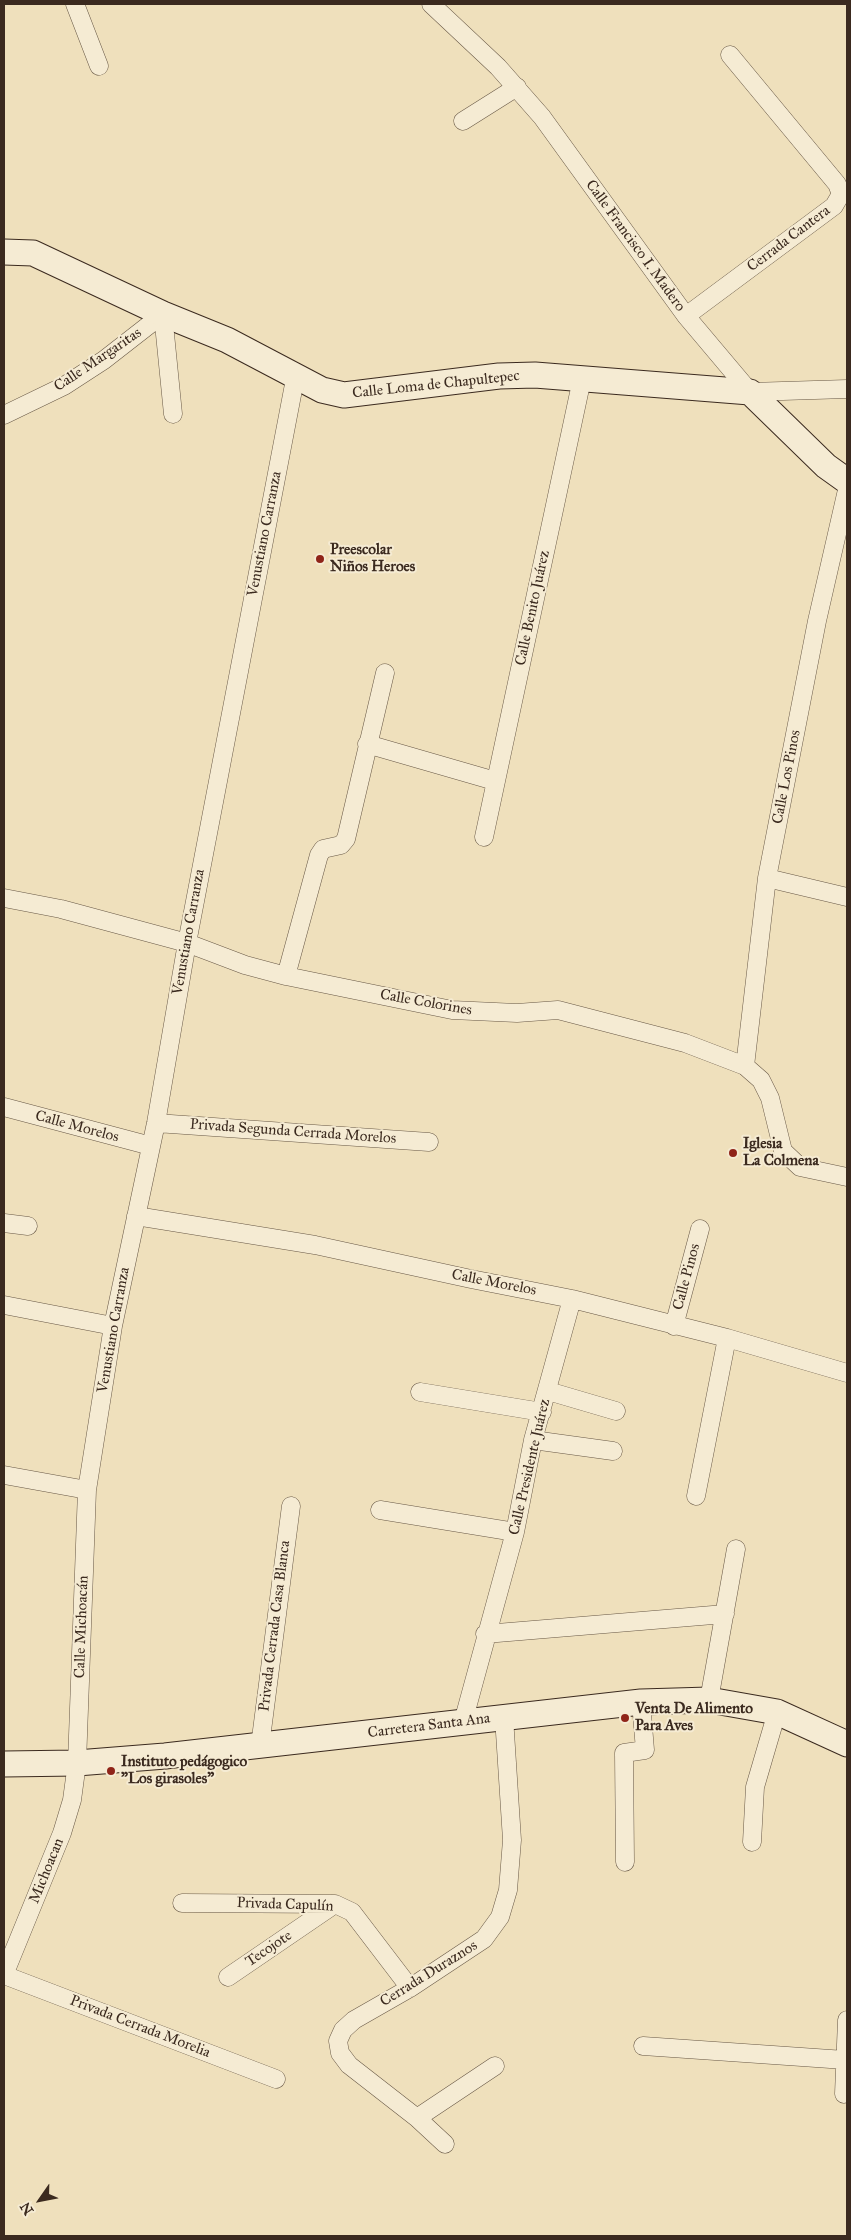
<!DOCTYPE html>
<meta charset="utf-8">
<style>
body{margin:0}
#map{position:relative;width:851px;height:2240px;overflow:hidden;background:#efe0bc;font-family:"IM FELL Great Primer",serif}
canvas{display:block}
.frame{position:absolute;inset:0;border:5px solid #3b2a1f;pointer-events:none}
.north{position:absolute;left:15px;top:2175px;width:50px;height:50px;-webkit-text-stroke:4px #f5ebd3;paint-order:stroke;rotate:237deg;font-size:14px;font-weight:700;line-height:20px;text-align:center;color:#3b2a1f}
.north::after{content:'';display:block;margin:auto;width:18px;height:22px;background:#3b2a1f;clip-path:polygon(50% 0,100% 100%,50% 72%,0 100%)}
</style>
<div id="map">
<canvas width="851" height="2240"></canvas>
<div class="frame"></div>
<div class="north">N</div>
</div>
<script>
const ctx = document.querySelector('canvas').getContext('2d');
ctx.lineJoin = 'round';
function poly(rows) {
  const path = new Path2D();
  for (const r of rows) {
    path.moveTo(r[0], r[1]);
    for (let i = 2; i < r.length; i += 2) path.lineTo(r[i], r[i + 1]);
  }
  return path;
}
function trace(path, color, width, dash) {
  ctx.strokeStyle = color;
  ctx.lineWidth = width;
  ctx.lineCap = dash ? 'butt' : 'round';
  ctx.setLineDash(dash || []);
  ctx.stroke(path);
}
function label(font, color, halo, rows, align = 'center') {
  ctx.font = font + ' "IM FELL Great Primer",serif';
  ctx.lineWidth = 4;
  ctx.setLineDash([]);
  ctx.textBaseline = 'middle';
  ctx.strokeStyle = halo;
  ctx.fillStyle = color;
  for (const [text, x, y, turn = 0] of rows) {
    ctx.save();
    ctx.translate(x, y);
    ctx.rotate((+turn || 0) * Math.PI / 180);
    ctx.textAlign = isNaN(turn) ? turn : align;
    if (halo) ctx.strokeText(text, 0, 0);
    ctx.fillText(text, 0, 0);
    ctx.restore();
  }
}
const street = poly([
 [75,4,99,66],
 [431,4,498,67,542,117,686,316,750,392,847,389],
 [463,121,517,87],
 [163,314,173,414],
 [686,316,834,206,841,194,837,184,730,55],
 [4,415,64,386,104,360,163,314],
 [367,744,495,781],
 [484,837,582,379],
 [767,878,847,897],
 [4,898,61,909,187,943,245,965,286,976,452,1010,517,1013,558,1010,685,1043,745,1066,761,1080,770,1098,783,1151,800,1167,847,1177],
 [286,976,319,855,323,849,341,845,346,839,385,673],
 [745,1066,767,878,817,621,847,490],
 [4,1107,151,1146],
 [156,1123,429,1142],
 [136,1216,315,1245,471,1279,572,1299,727,1338,847,1373],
 [4,1223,28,1226],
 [4,1305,113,1326],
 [674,1326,700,1229],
 [548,1391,616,1411],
 [420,1392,542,1412],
 [533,1440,613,1451],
 [4,1475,87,1490],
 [696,1496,727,1338],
 [380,1510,515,1532],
 [485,1634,725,1614],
 [709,1700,736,1549],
 [463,1722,515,1532,533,1440,572,1299],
 [260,1746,291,1506],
 [752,1842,755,1787,777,1712],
 [625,1862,624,1753,645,1750,641,1702],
 [182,1903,335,1904,352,1912,410,1988],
 [4,1975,62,1833,72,1800,77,1763,87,1490,113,1326,156,1123,187,943,296,374],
 [4,1975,276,2079],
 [228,1977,335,1904],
 [643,2046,845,2060],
 [844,2094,847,2020],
 [417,2118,495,2066],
 [445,2144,417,2118,349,2065,340,2053,338,2041,343,2030,354,2020,410,1988,484,1939,500,1917,508,1890,512,1840,504,1717]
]);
const secondary = poly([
 [4,252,33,253,163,314,227,340,322,390,344,395,499,376,535,375,750,392,826,466,847,481],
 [4,1764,77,1763,165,1756,641,1702,709,1700,777,1712,847,1744]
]);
const markers = [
 [320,559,5,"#8f2418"],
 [733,1153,5,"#8f2418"],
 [625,1718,5,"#8f2418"],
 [111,1771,5,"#8f2418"]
];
const streetNames = [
 ["Cerrada Cantera",789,239,-37],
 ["Calle Francisco I. Madero",635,246,54],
 ["Calle Margaritas",98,360,-34],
 ["Calle Loma de Chapultepec",436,385,-6],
 ["Venustiano Carranza",265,534,-79],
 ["Calle Benito Juárez",533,608,-78],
 ["Calle Los Pinos",787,777,-79],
 ["Venustiano Carranza",189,932,-80],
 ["Calle Colorines",426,1003,10],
 ["Calle Morelos",77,1127,15],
 ["Privada Segunda Cerrada Morelos",293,1132,4],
 ["Calle Pinos",687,1277,-75],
 ["Calle Morelos",494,1283,11],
 ["Venustiano Carranza",114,1330,-80],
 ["Calle Presidente Juárez",530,1467,-77],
 ["Privada Cerrada Casa Blanca",275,1626,-83],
 ["Calle Michoacán",82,1627,-88],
 ["Carretera Santa Ana",429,1726,-7],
 ["Michoacan",47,1871,-68],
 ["Privada Capulín",285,1905,2],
 ["Tecojote",269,1949,-34],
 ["Cerrada Duraznos",429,1974,-32],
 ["Privada Cerrada Morelia",140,2027,21]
];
const poiNames = [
 ["Preescolar",330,550],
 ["Niños Heroes",330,567],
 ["Iglesia",743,1144],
 ["La Colmena",743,1161],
 ["Venta De Alimento",635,1709],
 ["Para Aves",635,1726],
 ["Instituto pedágogico",121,1762],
 ["\"Los girasoles\"",121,1779]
];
trace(street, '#685846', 19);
trace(secondary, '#3b2a1f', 27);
trace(street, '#f5ebd3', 18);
trace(secondary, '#f5ebd3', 25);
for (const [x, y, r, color] of markers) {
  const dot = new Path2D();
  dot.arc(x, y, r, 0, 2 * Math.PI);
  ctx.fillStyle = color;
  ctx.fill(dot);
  trace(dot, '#f5ebd3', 2);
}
label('15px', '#3b2a1f', '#f5ebd3', streetNames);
label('bold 15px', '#3b2a1f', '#f5ebd3', poiNames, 'left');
</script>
